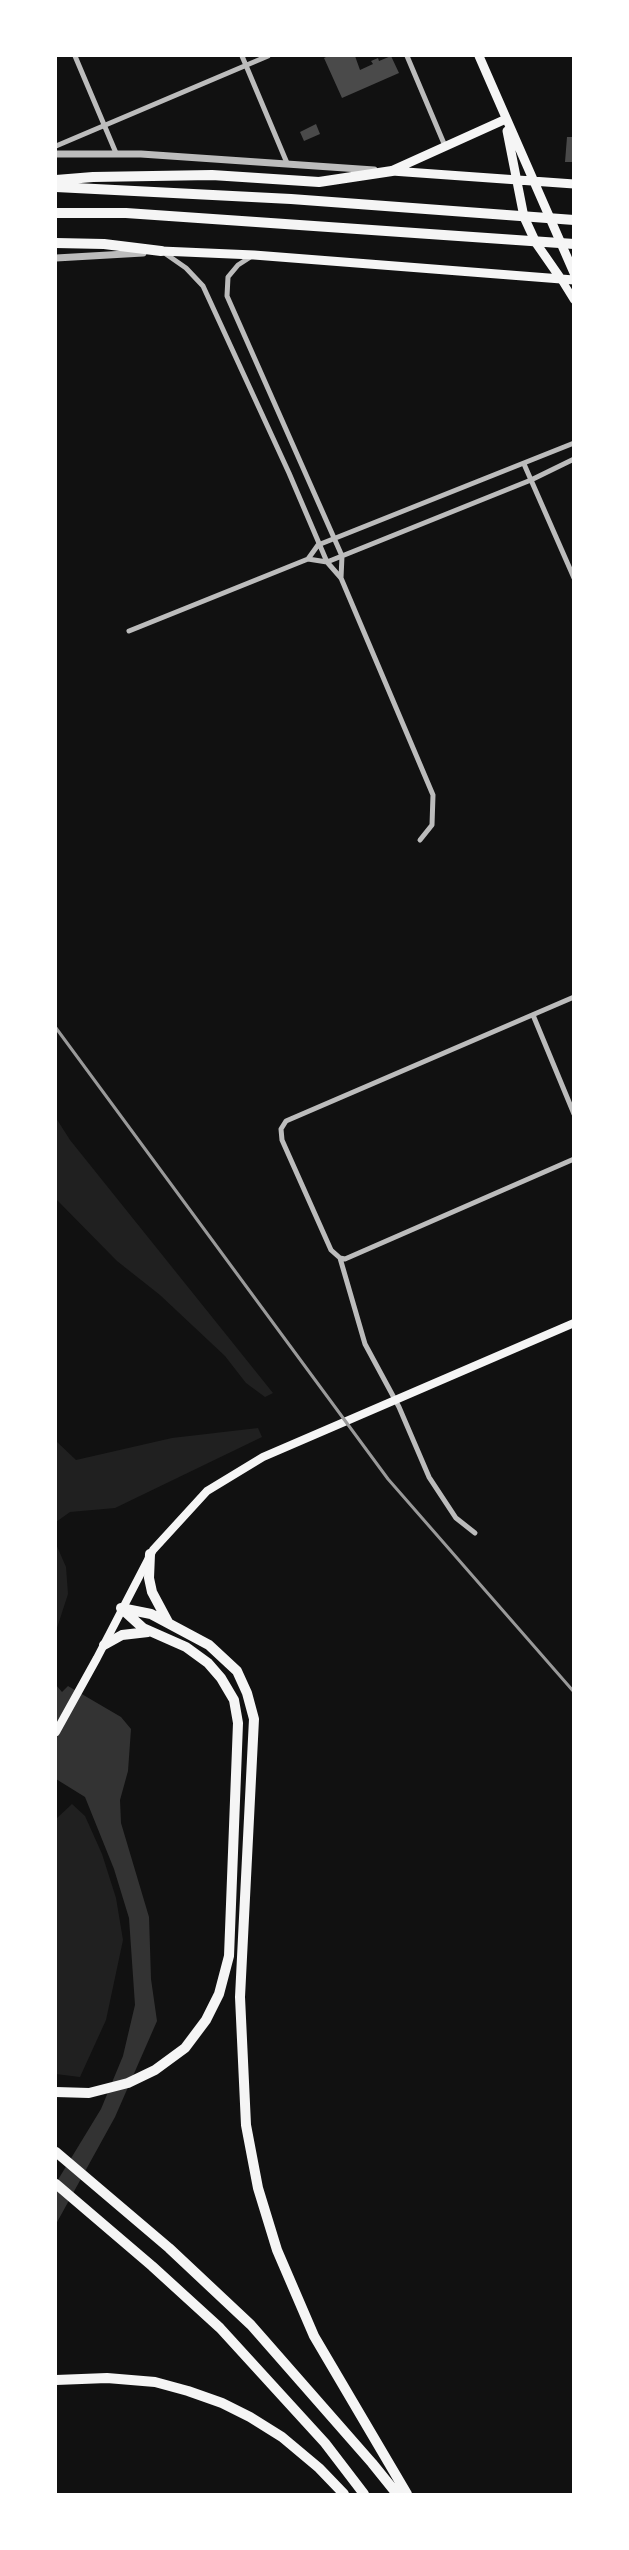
<!DOCTYPE html>
<style>
body{margin:0}
#map{position:relative;width:629px;height:2550px;overflow:hidden;background:#111;font-family:"Open Sans",sans-serif}
canvas{display:block}
.frame{position:absolute;inset:0;border:57px solid #fff;pointer-events:none}
</style>
<div id="map">
<canvas width="629" height="2550"></canvas>
<div class="frame"></div>
</div>
<script>
const ctx = document.querySelector('canvas').getContext('2d');
ctx.lineJoin = 'round';
function fillPath(path, color) {
  ctx.fillStyle = color;
  ctx.fill(path, 'evenodd');
}
function poly(rows) {
  const path = new Path2D();
  for (const r of rows) {
    path.moveTo(r[0], r[1]);
    for (let i = 2; i < r.length; i += 2) path.lineTo(r[i], r[i + 1]);
  }
  return path;
}
function trace(path, color, width, dash) {
  ctx.strokeStyle = color;
  ctx.lineWidth = width;
  ctx.lineCap = dash ? 'butt' : 'round';
  ctx.setLineDash(dash || []);
  ctx.stroke(path);
}
const green = poly([
 [56,1118,70,1140,273,1393,265,1397,246,1383,225,1356,160,1295,117,1261,56,1199],
 [258,1428,262,1437,115,1508,70,1512,56,1522,56,1441,76,1460,172,1438],
 [56,1544,66,1567,68,1594,56,1631],
 [72,1804,85,1816,102,1854,116,1898,123,1940,106,2020,80,2077,56,2074,56,1819]
]);
const water = poly([
 [56,1685,62,1692,68,1686,121,1717,131,1729,128,1771,120,1800,121,1823,149,1917,151,1979,157,2021,115,2117,56,2224,56,2183,101,2109,123,2056,135,2005,129,1918,114,1869,85,1797,56,1779]
]);
const building = poly([
 [328,56,355,56,360,70,373,64,371,61,378,58,379,61,391,56,399,73,342,98,324,58],
 [316,124,320,134,304,141,300,132],
 [567,137,574,137,574,162,565,162]
]);
const minor = poly([
 [75,56,116,153],
 [242,56,287,163],
 [407,56,445,146],
 [56,146,268,56],
 [163,252,186,268,203,286,289,473,327,562,341,578,433,795,432,825,420,840],
 [252,256,238,265,228,277,227,296,342,556,341,578],
 [524,464,574,578],
 [308,559,327,562,531,480,574,459],
 [129,631,308,559,318,545,574,443],
 [533,1015,574,1114],
 [340,1258,345,1259,574,1159],
 [475,1533,456,1518,429,1477,399,1407,365,1344,340,1258,331,1250,282,1140,281,1129,286,1121,574,997]
]);
const tertiary = poly([
 [56,154,141,154,374,170],
 [56,258,143,253]
]);
const secondary = poly([
 [561,279,574,300],
 [56,1732,97,1658,153,1550,207,1491,263,1457,574,1323]
]);
const primary = poly([
 [479,56,574,273],
 [507,131,524,217,536,243,561,279],
 [393,170,506,119],
 [392,171,574,184],
 [161,251,254,255,574,280]
]);
const motorway = poly([
 [56,180,93,177,212,175,319,182,392,171],
 [56,187,291,199,574,220],
 [56,213,126,213,574,244],
 [56,243,104,244,161,251],
 [150,1554,149,1578,152,1592,168,1622],
 [121,1608,151,1614,209,1645,237,1671,247,1693,254,1719,240,1997,246,2125,258,2188,277,2250,314,2336,407,2494],
 [104,1645,122,1635,148,1632],
 [56,2092,89,2093,128,2083,155,2070,185,2048,206,2020,219,1994,229,1956,238,1723,234,1700,221,1678,208,1663,186,1647,143,1628,121,1608],
 [56,2152,169,2248,251,2325,372,2463,397,2494],
 [56,2184,152,2266,220,2328,325,2443,364,2494],
 [56,2380,107,2378,155,2382,188,2391,222,2403,250,2417,282,2437,319,2468,344,2494]
]);
const rail = poly([
 [56,1028,388,1479,574,1692]
]);
fillPath(green, '#202020');
fillPath(water, '#333');
fillPath(building, '#4a4a4a');
trace(minor, '#bcbcbc', 5);
trace(tertiary, '#bcbcbc', 7);
trace(secondary, '#f5f5f5', 8);
trace(primary, '#f5f5f5', 9);
trace(motorway, '#f5f5f5', 10);
trace(rail, '#9a9a9a', 3);
</script>
